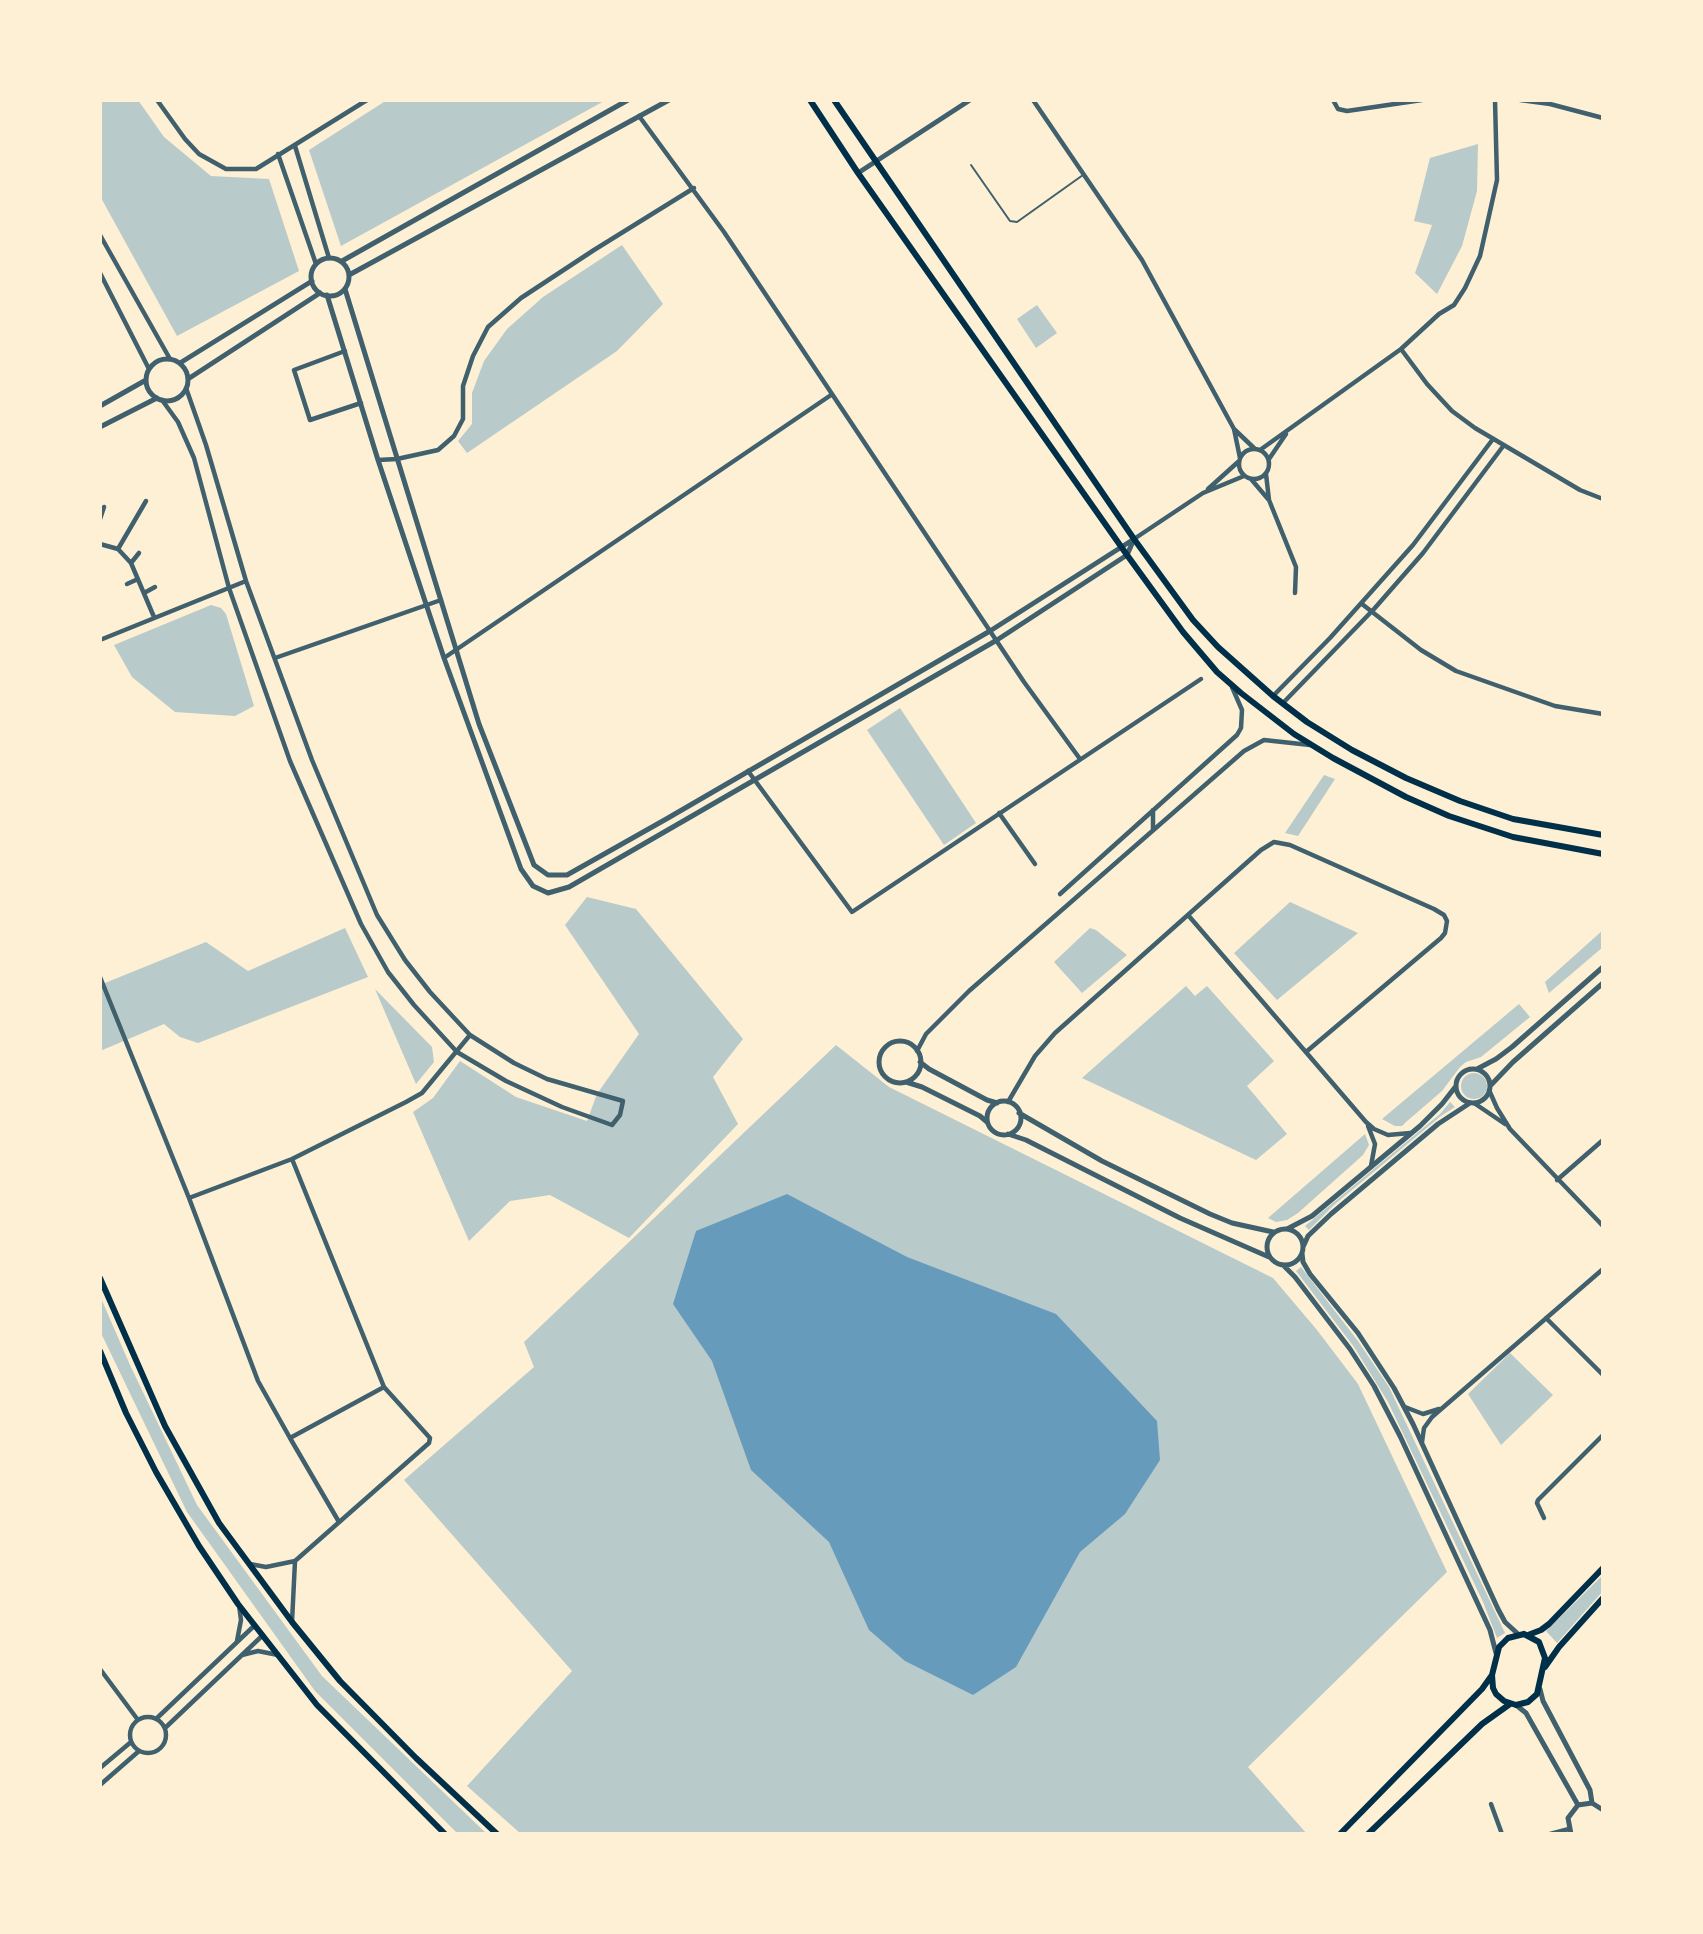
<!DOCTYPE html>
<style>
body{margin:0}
#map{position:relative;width:1703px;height:1934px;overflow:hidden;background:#fdf0d5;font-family:Rubik,sans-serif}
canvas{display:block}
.frame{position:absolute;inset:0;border:102px solid #fdf0d5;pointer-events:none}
</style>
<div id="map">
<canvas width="1703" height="1934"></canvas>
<div class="frame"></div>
</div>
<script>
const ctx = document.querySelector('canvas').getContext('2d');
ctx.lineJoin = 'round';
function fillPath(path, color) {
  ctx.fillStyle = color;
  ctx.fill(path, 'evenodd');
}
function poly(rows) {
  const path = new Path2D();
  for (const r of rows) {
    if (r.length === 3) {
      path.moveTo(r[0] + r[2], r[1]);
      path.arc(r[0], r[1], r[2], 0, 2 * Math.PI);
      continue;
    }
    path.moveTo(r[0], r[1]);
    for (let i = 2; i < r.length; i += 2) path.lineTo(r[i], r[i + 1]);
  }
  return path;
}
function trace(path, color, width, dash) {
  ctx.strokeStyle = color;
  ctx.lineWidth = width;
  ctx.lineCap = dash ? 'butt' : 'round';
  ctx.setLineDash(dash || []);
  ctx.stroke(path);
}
const green = poly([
 [100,100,138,100,164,137,211,176,269,179,299,271,177,336,100,196],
 [387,100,606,100,341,246,309,150],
 [1478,144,1477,191,1462,246,1437,294,1415,273,1432,225,1414,221,1430,158],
 [622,245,663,304,617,351,467,453,458,441,472,424,472,393,484,361,507,329,543,297],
 [1037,305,1057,333,1036,348,1017,319],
 [211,605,221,608,226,614,254,706,235,716,175,712,132,677,114,645],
 [900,708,976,823,944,845,867,730],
 [1324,775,1335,779,1298,836,1285,833],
 [587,897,636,909,743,1039,713,1077,738,1124,629,1238,550,1195,510,1201,469,1241,413,1112,433,1098,460,1061,516,1097,587,1121,597,1094,639,1034,565,925],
 [1290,902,1358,933,1277,1000,1234,953],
 [345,928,368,977,198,1043,180,1037,164,1024,100,1051,100,985,206,942,248,971],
 [1090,928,1096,930,1127,955,1082,993,1054,962],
 [1603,930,1603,947,1549,993,1545,982],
 [1186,986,1195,996,1207,986,1274,1061,1247,1086,1287,1134,1256,1160,1082,1078],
 [375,989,432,1047,434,1062,416,1084],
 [1519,1004,1530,1017,1481,1057,1466,1062,1460,1067,1442,1091,1406,1122,1402,1126,1395,1126,1382,1119],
 [836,1045,889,1087,1273,1278,1317,1330,1358,1384,1447,1572,1248,1767,1307,1834,521,1834,467,1786,572,1671,404,1480,534,1367,524,1342],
 [1474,1086,13],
 [1450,1102,1455,1107,1441,1116,1334,1205,1309,1230,1305,1226,1440,1114],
 [1365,1134,1369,1145,1363,1155,1298,1213,1287,1220,1276,1222,1268,1218],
 [1301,1267,1358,1341,1389,1387,1505,1633,1497,1638,1483,1602,1388,1402,1354,1347,1296,1271],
 [100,1296,130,1365,197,1505,322,1676,487,1834,458,1834,315,1691,187,1512,100,1331],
 [1510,1353,1553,1395,1501,1445,1468,1394],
 [1603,1575,1603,1591,1557,1643,1546,1631]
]);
const water = poly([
 [787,1194,907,1257,1056,1314,1157,1421,1160,1460,1125,1514,1080,1552,1016,1667,973,1695,905,1661,869,1630,829,1542,751,1470,712,1361,673,1304,696,1231]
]);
const service = poly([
 [971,165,1010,221,1017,222,1083,175]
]);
const minor = poly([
 [157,100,185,139,199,154,226,169,256,169,367,100],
 [1033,100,1142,260,1234,429,1255,449],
 [1333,100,1338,109,1347,111,1422,100],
 [1520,100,1550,104,1603,118],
 [639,116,724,232,1024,682,1080,759],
 [295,146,329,258],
 [278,154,316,264],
 [100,235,170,359],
 [100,273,149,369],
 [1401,349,1427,384,1452,411,1475,428,1580,490,1603,499],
 [345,351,294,370,310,420,361,403],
 [162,400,178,422,194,458,229,588,290,761,361,924,388,972,414,1005,457,1052,506,1081,562,1107,612,1125,620,1115,623,1101,547,1079,514,1063,470,1035,430,992,405,960,377,915,312,760,246,581,206,445,186,388],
 [1234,429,1240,458],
 [1254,464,15],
 [1260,450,1401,349,1439,314,1454,305,1465,288,1480,256,1497,180,1495,100],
 [1269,459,1286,434],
 [378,460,397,459,438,450,454,436,463,419,463,386,473,356,488,327,521,298,594,250,694,188],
 [1266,474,1269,500,1296,567,1295,593],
 [1251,479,1268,499],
 [1208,489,1238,462],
 [100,519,104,507],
 [1134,539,1203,493,1244,476],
 [100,544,118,549,131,563,154,617],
 [118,549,146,501],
 [131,563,139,553],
 [127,584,138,579],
 [144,593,155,587],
 [1362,604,1421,650,1456,671,1555,706,1603,714],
 [100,640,246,581],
 [275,658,441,600],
 [444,658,831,395],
 [1273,696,1330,638,1413,545,1493,439],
 [1283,703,1374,609,1423,553,1504,445],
 [748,771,852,912,1201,679],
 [1153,810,1153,829],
 [999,813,1035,864],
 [1060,894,1237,735,1241,728,1242,710,1232,687],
 [1188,915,1366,1122,1374,1129,1388,1135,1410,1133],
 [100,977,189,1198,258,1381,290,1438,384,1387],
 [917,1051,926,1034,969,991,1244,751,1264,740,1310,745],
 [1489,1090,1497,1108,1510,1129,1603,1226],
 [1008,1102,1035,1056,1055,1033,1261,850,1274,842,1290,845,1434,909,1444,915,1447,921,1445,933,1441,938,1306,1052],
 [1474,1103,1505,1124],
 [1368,1126,1375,1144,1371,1166],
 [1557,1180,1603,1140],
 [189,1198,292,1159,406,1102,422,1093,470,1035],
 [1546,1318,1603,1375],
 [1405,1407,1423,1414,1439,1409],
 [290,1438,339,1522],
 [1422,1442,1424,1428,1432,1417,1603,1269],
 [1544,1518,1537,1503,1538,1500,1603,1435],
 [250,1564,266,1567,295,1561,429,1443,430,1438,384,1387,292,1159],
 [292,1622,295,1561],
 [237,1641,241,1620,239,1605],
 [242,1655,258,1651,278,1655],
 [100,1669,138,1720],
 [148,1735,18],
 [156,1719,255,1625],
 [165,1728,263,1635],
 [100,1768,131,1742],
 [100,1785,139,1751],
 [1491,1804,1502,1834],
 [1550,1834,1569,1829]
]);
const tertiary = poly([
 [858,173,970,100],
 [330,277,19],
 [342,261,628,100],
 [349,275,669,100],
 [345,289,479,724,534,865,548,875,567,875,668,818,990,631,1134,539],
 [327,295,378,460,444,658,521,869,533,886,548,893,569,887,997,640,1127,555,1134,539],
 [167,380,21],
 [180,363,312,281],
 [188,379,320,293],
 [100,406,146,380],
 [100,427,157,398],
 [900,1062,21],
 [920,1062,929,1069,987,1100,997,1103],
 [1477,1069,1496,1059,1512,1047,1603,967],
 [1473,1086,17],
 [906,1082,922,1087,980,1116,987,1122],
 [1490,1086,1513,1062,1603,983],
 [1004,1118,17],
 [1019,1113,1102,1161,1210,1214,1232,1223,1273,1232],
 [1008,1134,1026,1140,1180,1218,1269,1257],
 [1285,1247,18],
 [1287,1229,1312,1216,1420,1126,1442,1104,1456,1086],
 [1303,1247,1308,1236,1331,1214,1438,1124,1470,1103],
 [1302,1253,1303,1262,1310,1274,1358,1333,1394,1388,1413,1424,1498,1609,1505,1622,1518,1634],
 [1283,1265,1295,1277,1350,1349,1374,1386,1400,1436,1490,1630,1496,1653],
 [1540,1689,1543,1701,1590,1790,1592,1803],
 [1516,1705,1526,1713,1578,1805],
 [1571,1834,1568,1818,1578,1805,1592,1803,1603,1810]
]);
const secondary = poly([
 [810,100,858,173,1127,555,1183,632,1217,672,1241,693,1294,734,1333,758,1406,797,1449,816,1513,837,1603,854],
 [834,100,1134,539,1193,620,1218,647,1273,696,1307,722,1352,750,1406,778,1460,801,1513,819,1603,835],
 [100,1278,165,1426,219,1523,292,1622,340,1681,416,1758,497,1834],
 [100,1351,126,1413,156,1472,199,1546,238,1604,317,1705,445,1834],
 [1524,1634,1539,1642,1545,1658,1537,1694,1528,1702,1516,1705,1504,1701,1496,1694,1493,1688,1492,1675,1499,1647,1508,1638,1524,1634],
 [1528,1635,1541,1630,1549,1624,1603,1568],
 [1545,1667,1559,1647,1603,1598],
 [1340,1834,1482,1689,1492,1675],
 [1368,1834,1482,1724,1510,1704]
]);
fillPath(green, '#b9caca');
fillPath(water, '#669bbc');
trace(service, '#3f606c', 2);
trace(minor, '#3f606c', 4.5);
trace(tertiary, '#3f606c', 5);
trace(secondary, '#003049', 6);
</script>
